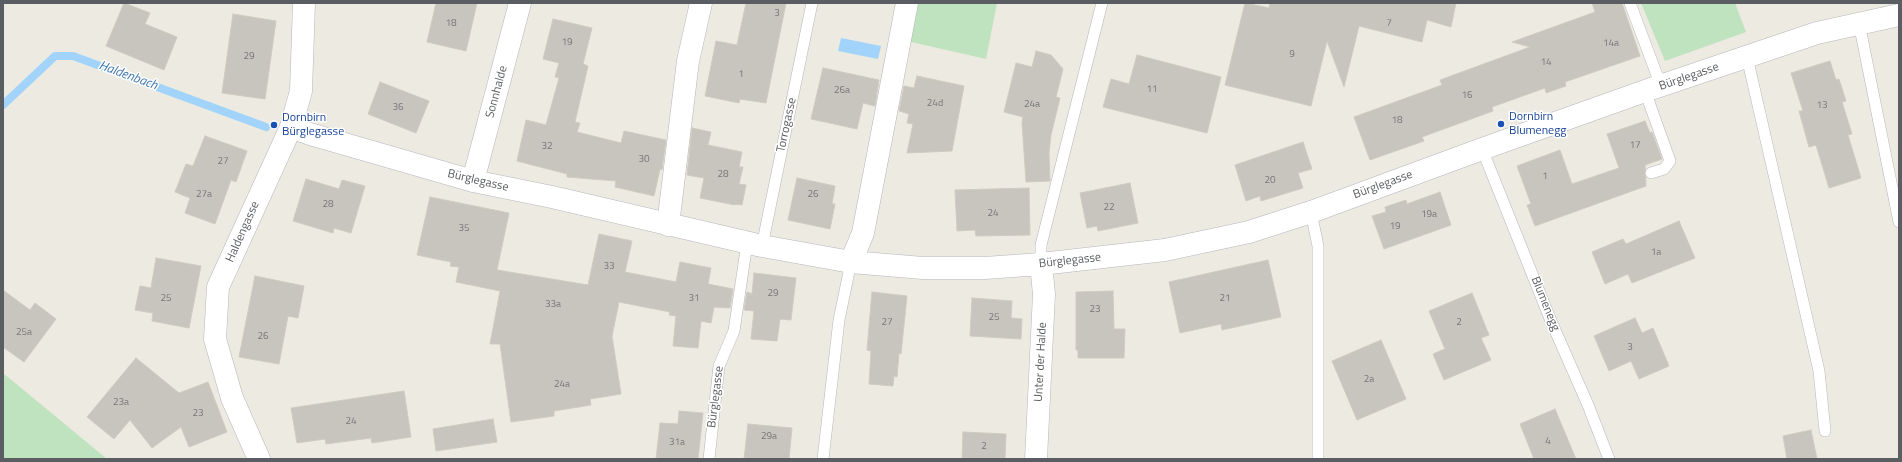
<!DOCTYPE html>
<meta charset="utf-8">
<style>
body{margin:0}
#map{position:relative;width:1902px;height:462px;overflow:hidden;background:#eceae1;font-family:"Titillium Web",sans-serif}
canvas{display:block}
.frame{position:absolute;inset:0;border:4px solid #5a5d61;pointer-events:none}
</style>
<div id="map">
<canvas width="1902" height="462"></canvas>
<div class="frame"></div>
</div>
<script>
const ctx = document.querySelector('canvas').getContext('2d');
ctx.lineJoin = 'round';
function fillPath(path, color) {
  ctx.fillStyle = color;
  ctx.fill(path, 'evenodd');
}
function poly(rows) {
  const path = new Path2D();
  for (const r of rows) {
    path.moveTo(r[0], r[1]);
    for (let i = 2; i < r.length; i += 2) path.lineTo(r[i], r[i + 1]);
  }
  return path;
}
function trace(path, color, width, dash) {
  ctx.strokeStyle = color;
  ctx.lineWidth = width;
  ctx.lineCap = dash ? 'butt' : 'round';
  ctx.setLineDash(dash || []);
  ctx.stroke(path);
}
function label(font, color, halo, rows, align = 'center') {
  ctx.font = font + ' "Titillium Web",sans-serif';
  ctx.lineWidth = 3;
  ctx.setLineDash([]);
  ctx.textBaseline = 'middle';
  ctx.strokeStyle = halo;
  ctx.fillStyle = color;
  for (const [text, x, y, turn = 0] of rows) {
    ctx.save();
    ctx.translate(x, y);
    ctx.rotate((+turn || 0) * Math.PI / 180);
    ctx.textAlign = isNaN(turn) ? turn : align;
    if (halo) ctx.strokeText(text, 0, 0);
    ctx.fillText(text, 0, 0);
    ctx.restore();
  }
}
const green = poly([
 [915,3,997,3,986,59,907,41],
 [1641,3,1735,3,1746,32,1665,61],
 [3,373,107,459,3,459]
]);
const water = poly([
 [841,38,881,46,878,59,838,51]
]);
const stream = poly([
 [3,105,55,56,73,56,266,127]
]);
const building = poly([
 [124,3,150,13,145,24,177,37,164,70,106,46,124,3],
 [436,3,477,3,466,51,427,42,436,3],
 [746,3,786,3,766,103,740,99,739,103,705,96,716,41,737,45,746,3],
 [1245,3,1269,8,1270,3,1456,3,1451,27,1427,20,1422,42,1359,26,1344,87,1327,41,1311,106,1225,85,1245,3],
 [1592,3,1622,3,1640,56,1565,82,1566,86,1546,93,1545,88,1492,107,1493,111,1422,137,1424,141,1370,160,1354,117,1442,85,1440,80,1530,47,1512,42,1595,12,1592,3],
 [233,14,276,21,265,99,222,93,233,14],
 [553,19,592,28,583,64,588,66,575,122,580,123,577,132,621,143,624,131,666,140,662,170,660,169,654,196,615,187,616,181,567,177,567,174,517,161,526,120,546,125,559,78,555,77,559,63,543,59,553,19],
 [1036,51,1051,55,1063,69,1056,97,1060,98,1051,135,1049,153,1050,181,1026,182,1022,122,1023,117,1004,112,1016,63,1032,67,1036,51],
 [1137,55,1221,77,1207,133,1103,107,1111,79,1129,84,1137,55],
 [1830,61,1836,80,1839,79,1846,101,1842,102,1852,134,1848,135,1861,178,1829,188,1816,145,1809,147,1799,111,1803,111,1791,73,1830,61],
 [823,68,879,80,875,106,863,103,857,129,811,119,823,68],
 [917,76,964,86,952,151,907,153,913,124,907,123,909,114,899,111,904,86,914,88,917,76],
 [380,82,429,101,416,133,368,114,380,82],
 [1645,121,1650,133,1652,132,1662,159,1645,165,1646,186,1535,226,1527,205,1531,204,1517,166,1560,150,1572,184,1619,168,1607,134,1645,121],
 [692,128,711,132,708,145,742,152,739,167,743,167,739,184,746,185,742,205,735,204,735,205,700,198,704,178,687,175,692,128],
 [205,136,247,151,236,182,231,180,215,224,185,213,190,198,175,192,186,164,193,166,205,136],
 [1303,142,1312,169,1298,173,1303,188,1261,201,1260,196,1246,201,1235,165,1303,142],
 [797,178,835,186,832,204,835,204,830,229,788,220,797,178],
 [306,179,339,189,342,180,365,186,351,233,334,228,333,233,293,221,306,179],
 [1130,183,1138,223,1098,231,1097,226,1087,228,1080,193,1130,183],
 [1029,188,1030,235,976,236,975,230,957,231,955,190,1029,188],
 [1440,192,1451,225,1384,249,1372,216,1386,212,1385,207,1406,200,1407,204,1440,192],
 [430,197,509,213,497,270,588,285,599,234,632,241,625,272,676,282,680,262,711,268,708,284,733,289,730,308,714,307,711,323,701,321,698,348,673,346,676,316,669,315,670,312,619,302,612,336,621,394,590,399,591,405,554,411,554,416,511,422,500,344,490,344,500,291,456,282,459,267,450,266,451,262,417,255,430,197],
 [1679,221,1695,258,1632,283,1628,274,1605,284,1592,252,1623,239,1626,244,1679,221],
 [156,258,201,266,189,328,152,321,153,313,135,310,140,286,151,288,156,258],
 [1268,260,1281,317,1222,330,1221,324,1180,333,1169,282,1268,260],
 [754,273,796,278,791,320,780,319,777,341,751,339,754,311,744,310,747,292,752,294,754,273],
 [255,276,304,286,298,318,288,316,279,364,239,357,255,276],
 [3,290,30,310,35,303,56,319,24,362,3,347,3,290],
 [1113,291,1114,329,1125,329,1124,358,1078,358,1078,350,1076,350,1076,292,1113,291],
 [872,292,907,296,901,354,899,353,897,377,894,376,893,386,869,384,871,351,867,350,872,292],
 [1472,293,1489,335,1481,338,1491,360,1444,380,1433,354,1445,349,1429,311,1472,293],
 [972,298,1012,301,1011,318,1022,319,1021,339,970,336,972,298],
 [1635,318,1642,333,1653,328,1669,366,1639,379,1631,361,1609,371,1594,336,1635,318],
 [1381,340,1406,399,1357,420,1332,361,1381,340],
 [136,358,179,393,208,382,227,432,189,447,181,427,152,448,130,420,114,439,87,417,136,358],
 [404,391,411,437,372,443,371,438,326,444,325,439,297,443,291,408,404,391],
 [1555,409,1576,459,1534,459,1520,424,1555,409],
 [679,411,703,413,698,459,656,459,660,423,678,424,679,411],
 [493,419,497,442,436,451,433,429,493,419],
 [748,424,792,428,789,459,744,459,748,424],
 [1811,430,1817,459,1787,459,1783,436,1811,430],
 [963,432,1006,434,1005,459,962,459,963,432]
]);
const service = poly([
 [1630,3,1661,86],
 [1859,23,1899,222],
 [1747,57,1819,371,1825,431],
 [1645,91,1670,161,1664,169,1651,173],
 [1482,149,1551,321,1588,405,1609,459],
 [1311,212,1318,246,1318,459],
 [762,246,812,3],
 [1041,264,1041,245,1102,3],
 [709,459,719,366,734,331,747,243],
 [823,459,839,320,851,262]
]);
const minor = poly([
 [291,127,310,134,473,181,552,197,762,246,851,262,923,268,985,268,1041,264,1165,250,1249,232,1311,212,1482,149,1645,91,1817,33,1899,15],
 [473,181,520,3],
 [668,225,688,61,701,3],
 [851,262,863,233,907,3],
 [1036,459,1044,294,1041,264]
]);
const tertiary = poly([
 [259,459,232,398,215,339,218,287,291,127,301,91,304,3]
]);
const markers = [
 [1501,124,4,"#1a4fb4"],
 [274,125,4,"#1a4fb4"]
];
const numberNames = [
 ["3",777,14],
 ["18",451,24],
 ["7",1389,24],
 ["19",567,43],
 ["14a",1611,44],
 ["9",1292,55],
 ["29",249,57],
 ["14",1546,63],
 ["1",741,75],
 ["11",1152,90],
 ["26a",842,91],
 ["16",1467,96],
 ["24d",935,104],
 ["24a",1032,105],
 ["13",1822,106],
 ["36",398,108],
 ["18",1397,121],
 ["17",1635,146],
 ["32",547,147],
 ["30",644,160],
 ["27",223,162],
 ["28",723,175],
 ["1",1545,177],
 ["20",1270,181],
 ["27a",204,195],
 ["26",813,195],
 ["28",328,205],
 ["22",1109,208],
 ["24",993,214],
 ["19a",1429,215],
 ["19",1395,227],
 ["35",464,229],
 ["1a",1656,253],
 ["33",609,267],
 ["29",773,294],
 ["25",166,299],
 ["31",694,299],
 ["21",1225,299],
 ["33a",553,305],
 ["23",1095,310],
 ["25",994,318],
 ["27",887,323],
 ["2",1459,323],
 ["25a",24,333],
 ["26",263,337],
 ["3",1630,348],
 ["2a",1369,380],
 ["24a",562,385],
 ["23a",121,403],
 ["23",198,414],
 ["24",351,422],
 ["29a",769,437],
 ["4",1548,442],
 ["31a",677,443],
 ["2",984,447]
];
const streetNames = [
 ["Bürglegasse",1689,77,-19],
 ["Sonnhalde",497,92,-75],
 ["Torrogasse",787,125,-78],
 ["Bürglegasse",478,181,13],
 ["Bürglegasse",1383,185,-20],
 ["Haldengasse",243,232,-66],
 ["Bürglegasse",1070,261,-6],
 ["Blumenegg",1545,304,68],
 ["Unter der Halde",1041,362,-87],
 ["Bürglegasse",716,397,-83]
];
const transitNames = [
 ["Dornbirn",1509,117],
 ["Blumenegg",1509,131],
 ["Dornbirn",282,118],
 ["Bürglegasse",282,132]
];
const waterNames = [
 ["Haldenbach",128,76,20]
];
fillPath(green, '#bee3be');
fillPath(water, '#a2d4fb');
trace(stream, '#a2d4fb', 8);
fillPath(building, '#c8c4be');
trace(building, '#d0cbc0', 1);
trace(service, '#b4b7bb', 12);
trace(minor, '#b4b7bb', 23);
trace(tertiary, '#b4b7bb', 23);
trace(service, '#fff', 11);
trace(minor, '#fff', 22);
trace(tertiary, '#fff', 22);
for (const [x, y, r, color] of markers) {
  const dot = new Path2D();
  dot.arc(x, y, r, 0, 2 * Math.PI);
  ctx.fillStyle = color;
  ctx.fill(dot);
  trace(dot, '#fff', 1.5);
}
label('10px', '#767778', null, numberNames);
label('12px', '#5a5d61', '#fff', streetNames);
label('12px', '#164399', '#fff', transitNames, 'left');
label('italic 13px', '#4175ac', '#fff', waterNames);
</script>
